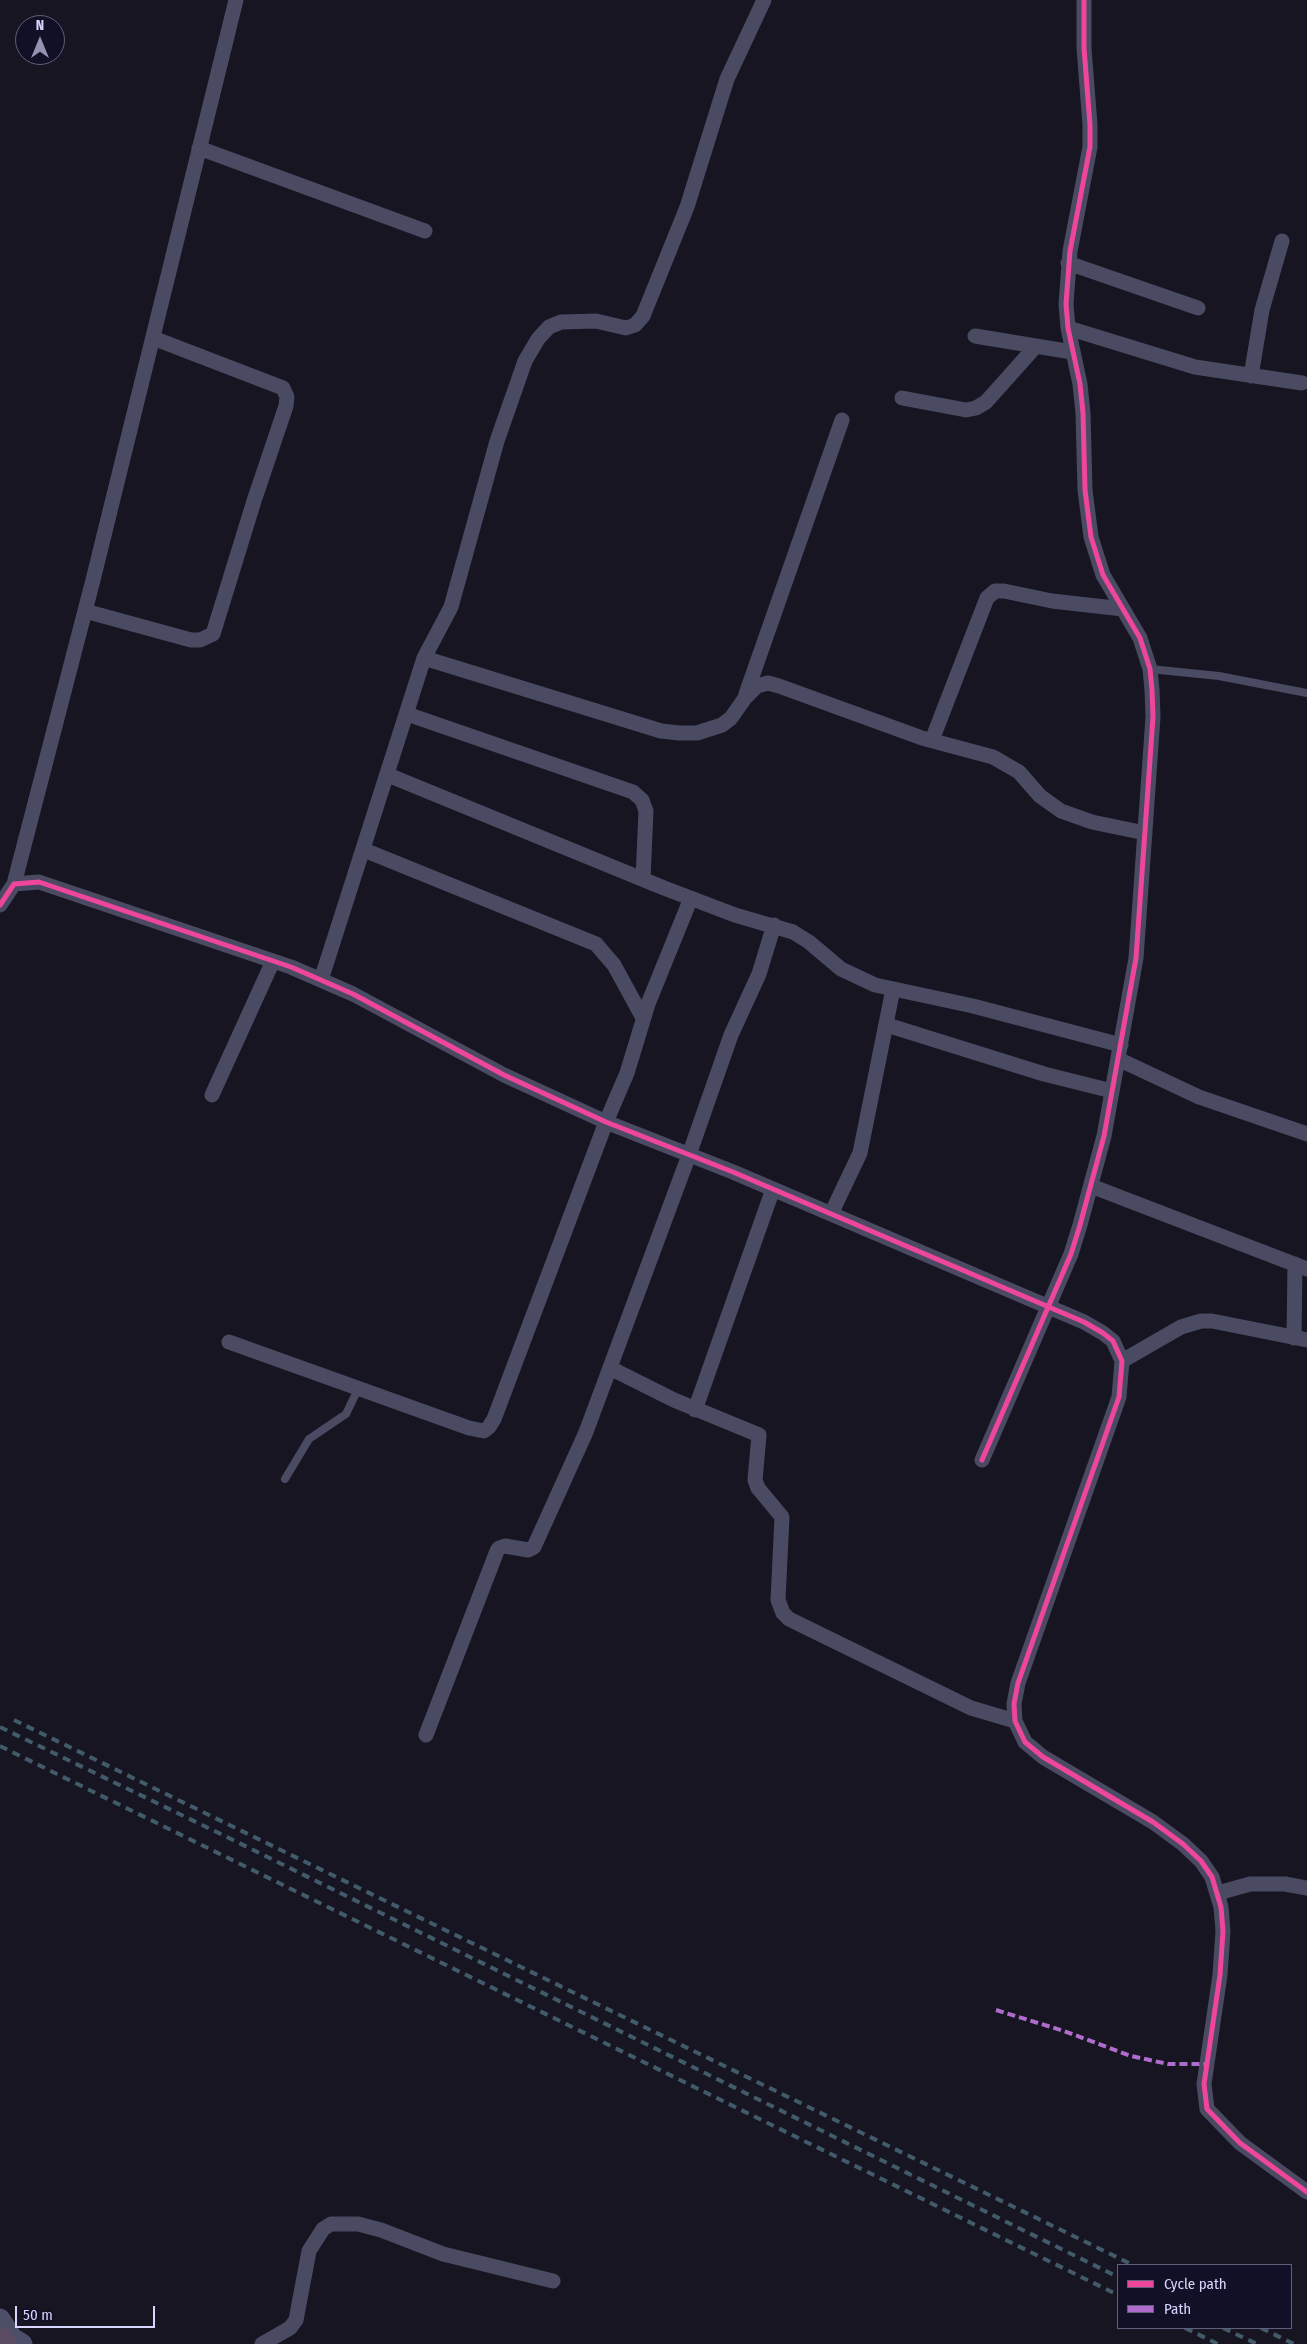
<!DOCTYPE html>
<style>
body{margin:0}
#map{position:relative;width:1307px;height:2344px;overflow:hidden;background:#161521;font-family:"Fira Sans Condensed",sans-serif}
canvas{display:block}
.legend{position:absolute;left:1117px;top:2264px;width:175px;height:65px;box-sizing:border-box;background:#121026;border:1px solid #615f7c;margin:0;padding:6px 9px;list-style:none;font-size:15px;color:#d7d6fe}
.legend li{display:flex;align-items:center;gap:10px;height:25px}
.legend b{width:25px;border:1px solid #615f7c}
.north{position:absolute;left:15px;top:15px;width:50px;height:50px;box-sizing:border-box;background:#121026;border:1px solid #615f7c;border-radius:50%;rotate:0deg;font-size:14px;font-weight:700;line-height:20px;text-align:center;color:#d7d6fe}
.north::after{content:'';display:block;margin:auto;width:18px;height:22px;background:#9392b1;clip-path:polygon(50% 0,100% 100%,50% 72%,0 100%)}
.scale{position:absolute;left:15px;top:2306px;width:140px;height:22px;box-sizing:border-box;border:2px solid #d7d6fe;border-top:0;padding-left:6px;font-size:15px;line-height:18px;white-space:nowrap;color:#d7d6fe;-webkit-text-stroke:4px #121026;paint-order:stroke}
</style>
<div id="map">
<canvas width="1307" height="2344"></canvas>
<ul class="legend">
<li><b style="height:6px;background:#ed469a"></b>Cycle path</li>
<li><b style="height:6px;background:#b06ccc"></b>Path</li>
</ul>
<div class="north">N</div>
<div class="scale">50 m</div>
</div>
<script>
const ctx = document.querySelector('canvas').getContext('2d');
ctx.lineJoin = 'round';
function poly(rows) {
  const path = new Path2D();
  for (const r of rows) {
    path.moveTo(r[0], r[1]);
    for (let i = 2; i < r.length; i += 2) path.lineTo(r[i], r[i + 1]);
  }
  return path;
}
function trace(path, color, width, dash) {
  ctx.strokeStyle = color;
  ctx.lineWidth = width;
  ctx.lineCap = dash ? 'butt' : 'round';
  ctx.setLineDash(dash || []);
  ctx.stroke(path);
}
const lane = poly([
 [1150,669,1219,676,1307,693],
 [285,1479,309,1439,346,1414,358,1389]
]);
const street = poly([
 [199,148,425,231],
 [1068,263,1198,308],
 [1068,328,1195,367,1302,383],
 [975,336,1072,352],
 [1251,376,1262,310,1282,241],
 [902,398,966,410,976,408,986,402,1036,346],
 [85,611,191,640,200,640,213,634,254,501,286,406,287,397,283,388,153,338],
 [424,658,661,731,679,733,697,733,722,725,731,718,745,698,757,686,768,683,779,686,922,738,993,757,1019,772,1040,796,1061,811,1092,822,1145,833],
 [746,694,842,420],
 [407,714,633,792,642,800,646,811,643,879],
 [932,740,987,598,995,591,1004,591,1052,601,1123,609],
 [388,775,664,888,735,915,793,932,809,942,841,969,875,985,973,1006,1121,1045],
 [364,850,596,944,614,965,643,1018],
 [14,884,93,580,236,0],
 [0,905,14,884,39,882,291,967,353,994,504,1075,606,1122,733,1172,1084,1322,1103,1333,1113,1341,1122,1361,1119,1397,1018,1683,1014,1704,1015,1721,1025,1742,1043,1757,1153,1822,1183,1844,1201,1861,1212,1877,1221,1907,1223,1931,1220,1975,1204,2084,1207,2109,1240,2143,1307,2192],
 [321,980,424,658,451,607,497,441,525,361,538,339,549,327,561,322,596,321,626,328,635,325,643,316,687,207,727,79,764,0],
 [887,1025,1044,1074,1112,1091],
 [1118,1059,1199,1097,1307,1134],
 [212,1095,273,961],
 [1091,1186,1307,1269],
 [831,1214,860,1153,893,989],
 [1294,1338,1295,1264],
 [229,1342,469,1428,484,1431,489,1427,494,1419,606,1122,627,1073,648,1004,691,898],
 [1122,1361,1181,1327,1201,1321,1212,1321,1307,1340],
 [610,1368,674,1400,759,1435,755,1480,758,1488,782,1517,778,1600,783,1613,789,1619,971,1708,1015,1721],
 [695,1410,773,1189],
 [982,1460,1071,1254,1080,1225,1104,1136,1136,958,1153,717,1152,690,1150,669,1140,638,1103,575,1091,537,1085,490,1083,413,1080,384,1068,328,1066,304,1070,251,1090,147,1090,125,1084,48,1084,0],
 [426,1735,497,1551,499,1548,505,1546,528,1550,534,1547,586,1432,689,1155,731,1035,759,974,774,925],
 [1218,1893,1250,1884,1285,1884,1307,1888],
 [262,2344,290,2328,296,2320,309,2251,323,2229,331,2224,358,2224,381,2230,443,2254,553,2281]
]);
const secondary = poly([
 [0,2319,12,2338,22,2344]
]);
const highway = poly([
 [0,2341,2,2344]
]);
const rail = poly([
 [14,1720,1133,2265],
 [0,1727,229,1838,1118,2277],
 [0,1746,1118,2295],
 [1185,2328,1218,2344],
 [1223,2328,1257,2344],
 [1261,2328,1294,2344]
]);
const quiet = poly([
 [996,2010,1064,2031,1131,2056,1168,2064,1207,2064]
]);
const cycleway = poly([
 [0,905,14,884,39,882,291,967,353,994,504,1075,606,1122,733,1172,1084,1322,1103,1333,1113,1341,1122,1361,1119,1397,1018,1683,1014,1704,1015,1721,1025,1742,1043,1757,1153,1822,1183,1844,1201,1861,1212,1877,1221,1907,1223,1931,1220,1975,1204,2084,1207,2109,1240,2143,1307,2192],
 [982,1460,1071,1254,1080,1225,1104,1136,1136,958,1153,717,1152,690,1150,669,1140,638,1103,575,1091,537,1085,490,1083,413,1080,384,1068,328,1066,304,1070,251,1090,147,1090,125,1084,48,1084,0]
]);
trace(lane, '#4a4b62', 8);
trace(street, '#4a4b62', 15);
trace(secondary, '#4d4e68', 21);
trace(highway, '#5c4b63', 28);
trace(rail, '#425b6a', 4, [8, 6]);
trace(quiet, '#b06ccc', 4, [8, 4]);
trace(cycleway, '#ed469a', 5);
</script>
